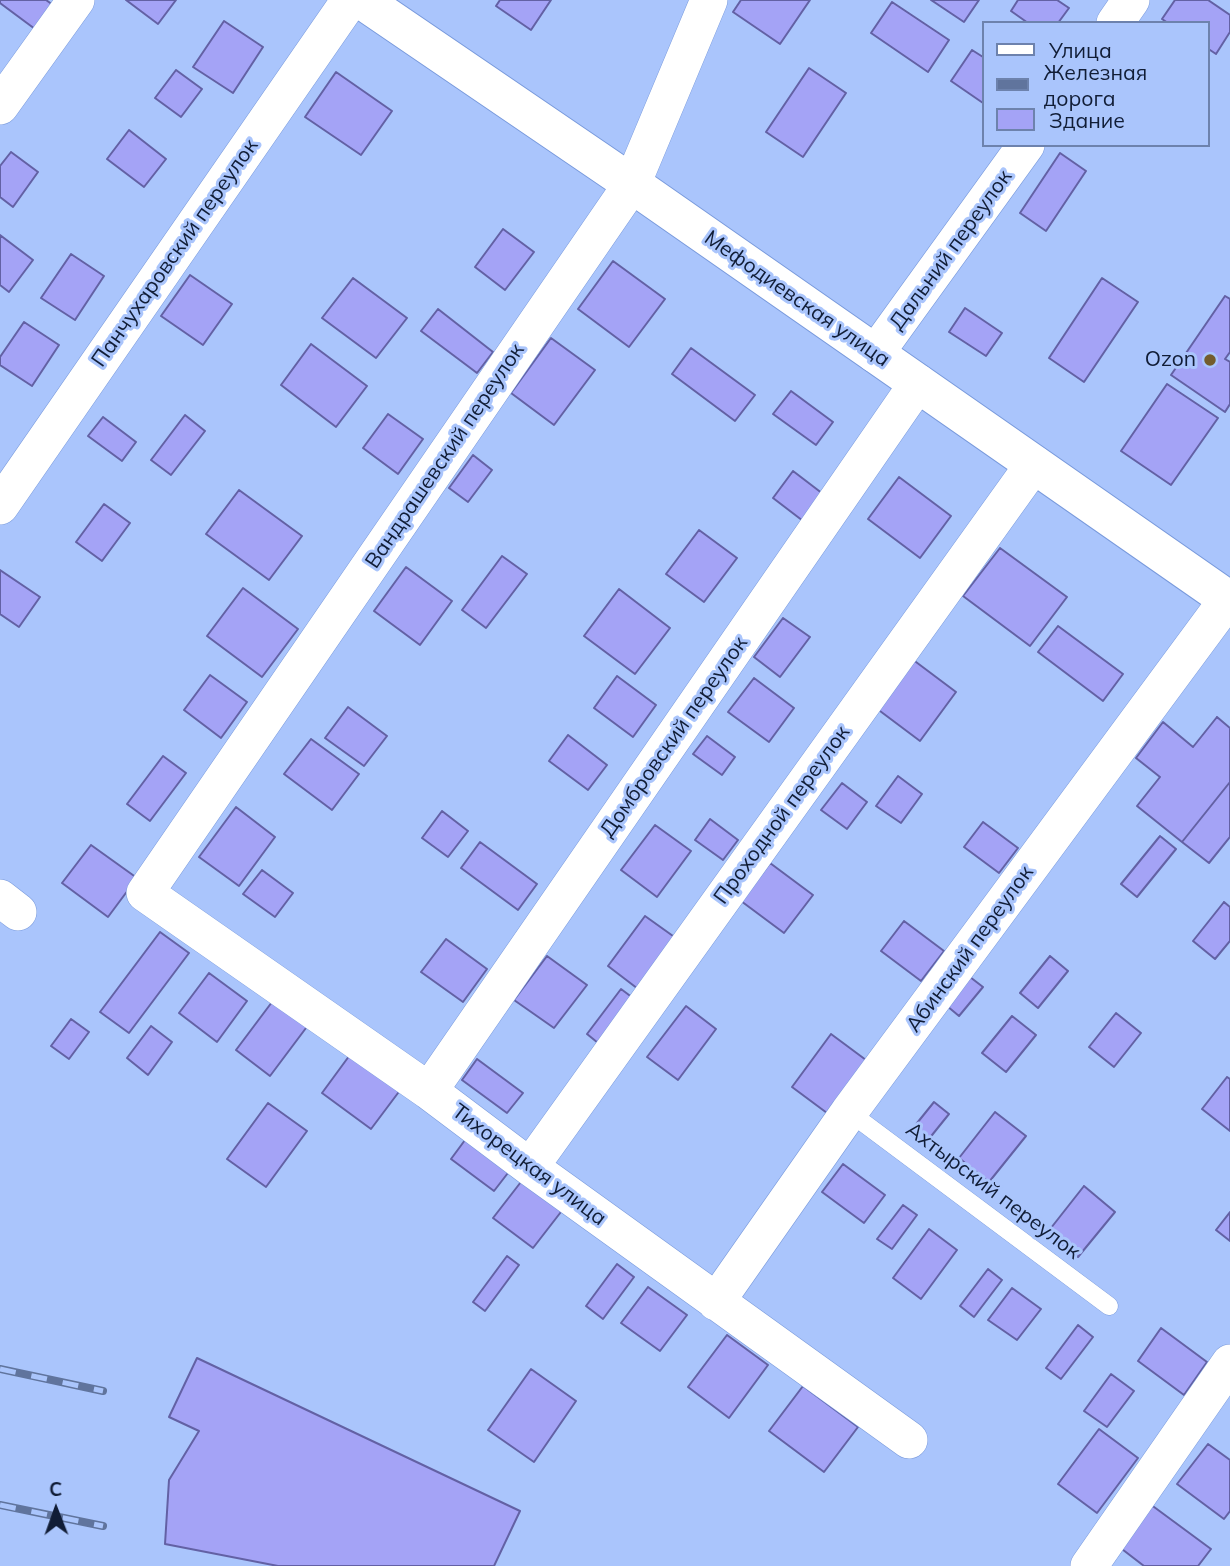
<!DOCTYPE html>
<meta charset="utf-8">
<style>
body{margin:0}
#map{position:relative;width:1230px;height:1566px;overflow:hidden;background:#aac5fc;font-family:Mulish,sans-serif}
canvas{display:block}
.legend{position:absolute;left:982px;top:21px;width:228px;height:126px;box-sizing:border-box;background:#aac5fc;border:2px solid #6d82ad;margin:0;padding:9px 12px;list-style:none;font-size:21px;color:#111d36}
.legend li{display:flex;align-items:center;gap:14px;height:35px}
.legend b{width:35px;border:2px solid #6d82ad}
.north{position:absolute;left:21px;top:1475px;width:70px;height:70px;-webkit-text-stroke:5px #aac5fc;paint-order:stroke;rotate:359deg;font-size:19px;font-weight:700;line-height:28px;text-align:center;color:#111d36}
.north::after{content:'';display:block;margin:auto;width:24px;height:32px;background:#111d36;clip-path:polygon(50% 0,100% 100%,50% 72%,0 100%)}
</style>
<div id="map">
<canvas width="1230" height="1566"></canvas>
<ul class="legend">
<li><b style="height:9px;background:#fff"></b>Улица</li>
<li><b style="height:9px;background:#60749d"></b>Железная дорога</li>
<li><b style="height:19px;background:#a4a3f6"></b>Здание</li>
</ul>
<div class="north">С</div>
</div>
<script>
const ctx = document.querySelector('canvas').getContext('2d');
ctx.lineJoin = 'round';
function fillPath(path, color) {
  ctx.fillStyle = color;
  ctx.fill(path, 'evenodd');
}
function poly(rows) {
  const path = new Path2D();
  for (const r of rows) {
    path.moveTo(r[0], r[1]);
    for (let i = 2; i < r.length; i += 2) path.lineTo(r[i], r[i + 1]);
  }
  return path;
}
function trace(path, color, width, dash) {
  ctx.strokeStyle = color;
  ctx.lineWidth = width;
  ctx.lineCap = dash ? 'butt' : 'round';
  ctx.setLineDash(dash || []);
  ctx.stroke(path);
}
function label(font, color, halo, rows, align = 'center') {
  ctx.font = font + ' Mulish,sans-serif';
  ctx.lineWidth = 6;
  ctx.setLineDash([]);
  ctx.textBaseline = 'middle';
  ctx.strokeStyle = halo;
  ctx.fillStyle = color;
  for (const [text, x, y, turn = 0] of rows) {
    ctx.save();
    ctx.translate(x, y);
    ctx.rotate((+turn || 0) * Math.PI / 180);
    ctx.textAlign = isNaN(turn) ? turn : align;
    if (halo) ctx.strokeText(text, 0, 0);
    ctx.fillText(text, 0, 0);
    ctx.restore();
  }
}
const building = poly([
 [0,0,46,0,53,5,35,29,0,3,0,0],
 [126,0,176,0,158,24,126,0],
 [500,0,551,0,531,30,496,6,500,0],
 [741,0,810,0,780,44,733,12,741,0],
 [931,0,979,0,964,22,931,0],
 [1018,0,1057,0,1069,8,1058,23,1028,23,1011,11,1018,0],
 [1175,0,1208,0,1230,15,1230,32,1216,54,1207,48,1207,23,1168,23,1162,19,1175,0],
 [892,2,949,40,928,72,871,33,892,2],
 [224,21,263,47,233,93,193,67,224,21],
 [972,50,983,57,983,103,951,81,972,50],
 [809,68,846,93,803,157,766,132,809,68],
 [176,70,202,89,181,117,155,98,176,70],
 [336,72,392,111,361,155,305,117,336,72],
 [129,130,166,159,144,187,107,159,129,130],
 [11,152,38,172,13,207,0,197,0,166,11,152],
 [1060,153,1086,171,1046,231,1020,213,1060,153],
 [503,229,534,252,505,290,475,267,503,229],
 [0,235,33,260,9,292,0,285,0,235],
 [71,254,104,276,75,320,41,298,71,254],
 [613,261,665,299,629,347,578,309,613,261],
 [190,275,232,304,203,345,161,316,190,275],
 [353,278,407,318,376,358,322,318,353,278],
 [1102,278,1138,302,1084,382,1049,358,1102,278],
 [1225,296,1230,299,1230,352,1225,359,1230,362,1230,404,1225,412,1171,375,1225,296],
 [965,308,1002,333,986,356,949,332,965,308],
 [438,309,493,352,477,373,421,331,438,309],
 [24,322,59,345,32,386,0,365,0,357,24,322],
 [551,338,595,370,554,425,511,393,551,338],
 [311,344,367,386,336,427,281,385,311,344],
 [691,348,755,395,735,421,672,374,691,348],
 [1167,384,1218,418,1171,485,1121,451,1167,384],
 [791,391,833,422,816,445,773,414,791,391],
 [388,414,423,439,398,474,363,448,388,414],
 [185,415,205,431,171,475,151,460,185,415],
 [103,417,136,442,122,461,88,436,103,417],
 [473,455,492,470,468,502,449,488,473,455],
 [793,471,827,497,807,524,773,498,793,471],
 [899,477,951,516,920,558,868,519,899,477],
 [239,490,302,536,269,580,206,534,239,490],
 [104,504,130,523,102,561,76,542,104,504],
 [699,530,737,558,704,602,666,574,699,530],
 [1000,548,1067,597,1030,646,963,596,1000,548],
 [502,556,527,574,486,628,462,610,502,556],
 [406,567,452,601,420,645,374,611,406,567],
 [0,570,40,597,19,627,0,614,0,570],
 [243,588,298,629,262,677,207,636,243,588],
 [619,589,670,628,635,674,584,636,619,589],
 [783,618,810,637,780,677,754,657,783,618],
 [1058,626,1123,674,1103,701,1038,652,1058,626],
 [912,659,956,692,920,741,876,708,912,659],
 [210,675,247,702,221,738,184,710,210,675],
 [617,676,656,705,633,737,594,708,617,676],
 [754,678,794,708,769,742,728,712,754,678],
 [348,707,387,736,364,766,325,738,348,707],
 [1217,717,1230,728,1230,782,1182,842,1137,806,1160,777,1136,758,1163,722,1193,747,1217,717],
 [568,735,607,765,588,790,549,761,568,735],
 [707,736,735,757,722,775,693,754,707,736],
 [311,739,359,774,332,810,284,774,311,739],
 [163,756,186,773,150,821,127,804,163,756],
 [898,776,922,794,901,823,876,806,898,776],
 [1230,782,1230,837,1209,863,1182,842,1230,782],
 [842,783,867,802,847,829,821,810,842,783],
 [236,807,275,837,239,886,199,857,236,807],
 [442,811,468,831,448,857,422,838,442,811],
 [710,819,738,840,723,860,695,840,710,819],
 [983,822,1018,848,999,873,964,847,983,822],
 [655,825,691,851,657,897,621,870,655,825],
 [1160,836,1176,849,1137,897,1121,884,1160,836],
 [480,842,537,884,518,910,461,868,480,842],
 [91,845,137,878,108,917,62,883,91,845],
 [770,863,813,895,784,933,741,901,770,863],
 [262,870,293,893,275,917,243,894,262,870],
 [1224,902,1230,907,1230,941,1215,959,1193,941,1224,902],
 [645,916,680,941,642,992,608,966,645,916],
 [904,921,944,951,921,981,881,951,904,921],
 [160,932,189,953,129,1033,100,1012,160,932],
 [446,939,487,969,463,1002,421,972,446,939],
 [547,956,587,985,554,1028,514,1000,547,956],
 [1050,956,1068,971,1038,1008,1020,993,1050,956],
 [209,973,247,1001,217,1042,179,1013,209,973],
 [970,977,983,987,959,1016,947,1006,970,977],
 [621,989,637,1001,603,1047,587,1034,621,989],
 [275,998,309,1024,270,1076,236,1050,275,998],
 [686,1006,716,1029,678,1080,647,1057,686,1006],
 [1116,1013,1141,1033,1114,1067,1089,1047,1116,1013],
 [1012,1016,1036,1035,1006,1072,982,1053,1012,1016],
 [71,1019,89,1032,69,1059,51,1046,71,1019],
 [151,1026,172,1042,148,1075,127,1058,151,1026],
 [831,1034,866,1060,827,1113,792,1087,831,1034],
 [355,1048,404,1085,371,1129,322,1093,355,1048],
 [477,1059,523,1093,507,1113,462,1080,477,1059],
 [1227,1077,1230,1079,1230,1131,1202,1109,1227,1077],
 [934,1102,949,1114,924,1145,909,1133,934,1102],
 [268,1103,307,1131,266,1187,227,1159,268,1103],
 [995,1112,1026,1136,989,1182,959,1158,995,1112],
 [468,1136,511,1169,494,1191,451,1159,468,1136],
 [843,1164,885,1195,864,1223,822,1192,843,1164],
 [524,1178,564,1208,533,1248,493,1218,524,1178],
 [1084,1186,1115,1212,1078,1257,1047,1233,1084,1186],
 [903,1205,917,1215,892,1249,877,1239,903,1205],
 [1230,1212,1230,1241,1216,1230,1230,1212],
 [929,1229,957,1250,921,1299,893,1278,929,1229],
 [507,1256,519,1265,485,1311,473,1302,507,1256],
 [617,1264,634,1277,603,1319,586,1306,617,1264],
 [988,1269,1002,1280,974,1317,960,1306,988,1269],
 [648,1287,687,1315,660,1351,621,1323,648,1287],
 [1012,1288,1041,1309,1017,1340,988,1320,1012,1288],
 [1078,1325,1093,1337,1061,1379,1046,1368,1078,1325],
 [1161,1328,1207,1362,1184,1395,1138,1361,1161,1328],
 [727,1335,768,1365,729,1418,688,1387,727,1335],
 [197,1358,520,1511,494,1566,278,1566,165,1544,169,1480,199,1431,169,1417,197,1358],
 [531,1369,576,1401,534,1462,488,1430,531,1369],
 [1111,1374,1134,1391,1107,1427,1084,1411,1111,1374],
 [803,1386,858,1427,824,1472,769,1431,803,1386],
 [1099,1429,1138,1458,1097,1513,1058,1484,1099,1429],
 [1208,1444,1230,1460,1230,1511,1224,1519,1177,1484,1208,1444],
 [1150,1504,1211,1549,1198,1566,1144,1566,1118,1546,1150,1504]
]);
const lane = poly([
 [849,1112,1109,1306]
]);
const street = poly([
 [709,0,632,184,145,893,429,1091,530,1167,909,1440],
 [1115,23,1131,0],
 [0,106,76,0],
 [875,354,1026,145],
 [0,506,350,0],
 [0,898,18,912],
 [429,1091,918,383],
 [530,1167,1034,464],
 [716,1302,849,1112,1228,599],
 [1089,1566,1230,1363]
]);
const primary = poly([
 [362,0,632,184,1230,601]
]);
const rail = poly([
 [0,1369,103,1391],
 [0,1505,103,1526]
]);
const markers = [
 [1210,360,7,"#735c2c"]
];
const streetNames = [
 ["Дальний переулок",951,250,-54],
 ["Панчухаровский переулок",175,253,-55],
 ["Мефодиевская улица",797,299,35],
 ["Вандрашевский переулок",445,456,-56],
 ["Домбровский переулок",674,737,-55],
 ["Проходной переулок",782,815,-54],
 ["Абинский переулок",970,949,-54],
 ["Тихорецкая улица",529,1165,37],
 ["Ахтырский переулок",993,1191,37]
];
const poiNames = [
 ["Ozon",1196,360]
];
fillPath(building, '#a4a3f6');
trace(building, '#6361a4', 2);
trace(lane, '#799adc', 19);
trace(street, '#799adc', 38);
trace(primary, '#799adc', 40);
trace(lane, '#fff', 18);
trace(street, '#fff', 37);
trace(primary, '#fff', 38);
trace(rail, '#60749d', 8);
trace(rail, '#aac5fc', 5, [16]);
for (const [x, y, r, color] of markers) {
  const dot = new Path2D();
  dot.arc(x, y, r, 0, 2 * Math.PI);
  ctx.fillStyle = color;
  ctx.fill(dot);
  trace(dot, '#aac5fc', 2.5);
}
label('21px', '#111d36', '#aac5fc', streetNames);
label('21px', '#111d36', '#aac5fc', poiNames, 'right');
</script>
